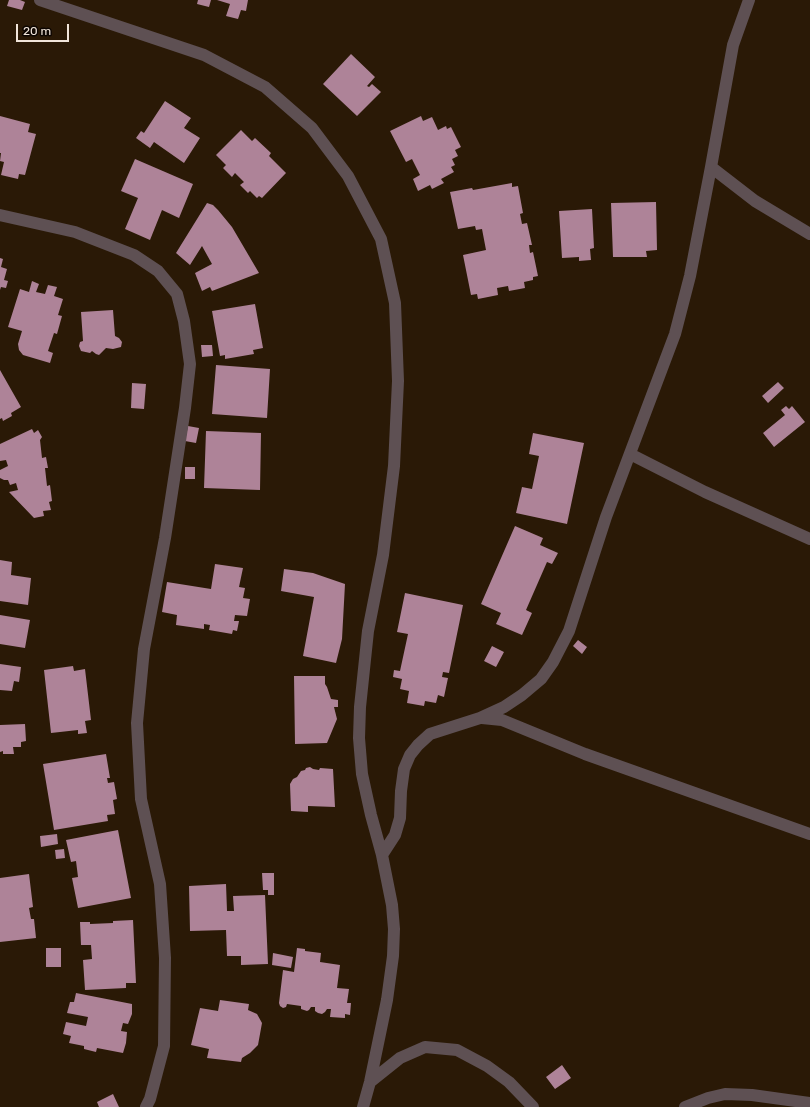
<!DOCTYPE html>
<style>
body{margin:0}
#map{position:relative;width:810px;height:1107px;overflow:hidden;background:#2a1906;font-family:Rubik,sans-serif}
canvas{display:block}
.scale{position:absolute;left:16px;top:24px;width:53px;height:18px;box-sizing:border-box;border:2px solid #f1e5da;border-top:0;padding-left:5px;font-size:12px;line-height:14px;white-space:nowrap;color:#f1e5da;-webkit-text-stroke:3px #0d0602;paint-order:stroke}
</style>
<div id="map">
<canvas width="810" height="1107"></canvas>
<div class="scale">20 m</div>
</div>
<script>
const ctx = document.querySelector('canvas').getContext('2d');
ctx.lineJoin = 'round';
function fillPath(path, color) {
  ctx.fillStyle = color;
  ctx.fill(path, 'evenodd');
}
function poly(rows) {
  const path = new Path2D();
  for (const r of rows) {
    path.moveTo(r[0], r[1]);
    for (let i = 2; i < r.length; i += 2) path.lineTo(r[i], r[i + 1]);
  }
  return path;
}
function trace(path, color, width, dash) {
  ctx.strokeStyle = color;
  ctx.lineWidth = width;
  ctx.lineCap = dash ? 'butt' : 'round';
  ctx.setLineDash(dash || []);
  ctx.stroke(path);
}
const building = poly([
 [9,0,20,0,25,2,22,10,7,6],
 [198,0,211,0,209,7,197,4],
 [217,0,248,0,246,11,241,10,238,19,226,16,230,4],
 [351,54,375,77,367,86,369,87,372,84,381,92,357,116,323,84],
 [165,101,191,118,184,128,200,138,184,163,154,142,150,148,136,138,141,131,144,133],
 [0,116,30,124,28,132,36,134,25,175,19,174,18,179,1,175,4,162,0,161,1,153,0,153],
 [421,116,423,121,432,117,438,130,446,126,447,129,451,127,461,147,455,150,458,156,452,159,455,165,451,167,454,172,441,179,444,183,432,189,430,185,418,191,413,179,420,175,412,159,406,162,390,131],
 [241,130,252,141,255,138,271,153,269,156,286,173,262,198,259,196,257,198,250,191,248,193,240,185,244,182,235,173,232,177,223,168,226,165,216,155],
 [135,159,193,184,179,218,162,210,150,240,125,229,138,198,121,191],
 [512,183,512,187,518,186,523,213,520,214,522,224,527,223,532,245,529,245,530,253,533,252,538,276,533,277,533,280,524,282,525,288,509,291,508,286,497,288,498,295,478,299,477,294,471,295,463,255,486,250,482,229,476,230,475,226,458,229,450,192,472,188,473,190],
 [656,202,657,250,646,251,647,257,613,257,611,203],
 [207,203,213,205,218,210,232,227,259,273,212,291,210,287,202,291,195,273,212,264,202,246,190,265,176,253],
 [592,209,594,248,590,249,591,260,579,261,579,257,562,258,559,211],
 [0,258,3,259,1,267,7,269,4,280,8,281,6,288,1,287,0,290],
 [32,281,39,284,36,292,45,294,48,285,57,287,54,296,63,299,58,315,62,316,57,334,54,333,48,351,53,353,50,363,23,355,19,350,18,344,22,331,8,327,20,289,29,292],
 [255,304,263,348,253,350,254,354,225,359,225,355,220,356,212,311],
 [113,310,115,336,119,338,122,342,121,347,113,349,106,348,99,355,96,354,92,351,90,353,81,351,79,346,80,342,83,341,81,312],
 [201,345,212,345,213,356,202,357],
 [216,365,270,369,267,418,212,414],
 [0,370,21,407,11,413,12,416,3,421,2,418,0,419],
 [778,382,784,388,768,403,762,396],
 [132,383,146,384,144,409,131,408],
 [786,406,789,409,792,406,805,422,774,447,763,433,785,415,781,410],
 [188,426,199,428,196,443,185,441],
 [32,429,34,433,38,430,42,437,40,440,42,458,46,457,48,468,45,468,47,486,50,485,52,501,49,502,51,510,43,511,44,516,34,518,9,492,18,490,16,483,10,485,8,480,4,480,0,478,0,470,8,466,6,460,0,461,0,444],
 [206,431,261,433,260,490,204,488],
 [533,433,584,443,567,524,516,513,522,487,532,489,539,456,529,454],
 [185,467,195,467,195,479,185,479],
 [515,526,543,538,540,545,558,553,552,564,547,562,526,610,532,613,522,635,496,624,501,613,481,604],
 [0,560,12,562,11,575,31,578,28,605,0,601],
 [215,564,243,568,239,587,245,588,243,598,250,599,247,616,235,615,234,621,239,621,237,631,233,630,232,634,209,630,210,625,204,624,204,629,176,625,177,615,162,612,167,582,211,589],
 [284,569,313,573,345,584,342,639,336,663,303,656,314,597,281,591],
 [405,593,463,605,449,673,443,672,442,677,448,678,444,697,438,695,436,703,425,701,424,706,407,703,409,691,400,689,402,679,393,677,394,670,400,671,408,634,397,632],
 [0,615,30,620,25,648,0,644],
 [578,640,587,647,582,654,573,646],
 [492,646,504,652,496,667,484,661],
 [0,664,21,667,19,682,14,681,12,691,0,690],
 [73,666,74,671,85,669,91,720,85,721,87,733,78,734,78,730,51,733,44,670],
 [294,676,325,676,325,684,327,687,331,699,338,700,338,707,334,707,337,719,327,743,295,744],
 [25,724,26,741,21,742,21,747,13,747,14,754,3,754,3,751,0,752,0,725],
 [106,754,110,778,107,778,108,783,114,782,117,799,113,800,115,814,107,815,108,821,54,830,43,764],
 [310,767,313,769,319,770,320,768,333,769,335,807,308,806,308,812,291,811,290,784,293,779,297,777,301,771,305,770,306,768],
 [118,830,131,898,78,908,72,878,78,877,76,861,71,862,66,840],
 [57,834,58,844,41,847,40,836],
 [64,849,65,858,56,859,55,850],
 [262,873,274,873,274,895,268,895,268,890,263,890],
 [29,874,33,907,29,908,31,919,34,919,36,938,0,942,0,878],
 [226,884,227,911,234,911,233,896,265,895,268,964,241,965,241,956,227,956,226,930,190,931,189,886],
 [133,920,136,983,126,983,126,988,85,990,83,960,92,959,91,945,81,945,80,922,90,922,90,924,113,923,113,921],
 [46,948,61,948,61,967,46,967],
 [297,948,305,949,305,951,321,953,320,962,340,965,337,988,349,989,347,1003,351,1003,350,1015,345,1014,345,1018,330,1017,331,1009,327,1009,325,1012,322,1014,318,1013,315,1011,315,1007,311,1007,309,1010,307,1011,301,1009,301,1006,287,1004,286,1007,283,1008,280,1006,279,1003,283,970,294,972],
 [273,953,293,957,291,968,272,965],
 [76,993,132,1004,132,1014,128,1024,123,1023,121,1031,127,1032,126,1043,123,1053,97,1048,96,1052,84,1049,84,1046,69,1043,71,1036,63,1034,66,1022,86,1026,88,1017,67,1013,70,1002,74,1002],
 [220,1000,249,1004,248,1010,257,1014,262,1023,258,1045,250,1053,242,1058,241,1062,207,1058,209,1049,191,1045,200,1008,218,1011],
 [562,1065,571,1078,555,1089,546,1077],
 [113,1094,119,1107,99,1107,97,1102]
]);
const street = poly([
 [40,0,204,55,265,87,312,128,348,176,381,239,395,303,398,381,394,466,383,555,368,631,360,707,359,738,362,774,371,815,382,855,392,905,394,929,393,956,387,1000,370,1082,363,1107],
 [711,167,755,201,810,234],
 [0,215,75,232,134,255,158,271,177,294,184,321,190,364,185,408,165,538,144,649,137,723,141,799,160,884,165,958,164,1046,150,1099,146,1107],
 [630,454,705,492,810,539],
 [482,718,502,720,585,754,810,834],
 [382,855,395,835,400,818,401,791,404,769,410,755,418,745,430,734,480,718,504,707,522,695,541,679,553,662,569,631,606,517,675,334,690,276,711,167,733,45,749,0],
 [370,1082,400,1058,425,1047,457,1050,487,1066,509,1082,533,1107],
 [685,1107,708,1098,725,1094,752,1095,810,1103]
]);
fillPath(building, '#ae8398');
trace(street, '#5e5053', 12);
</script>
